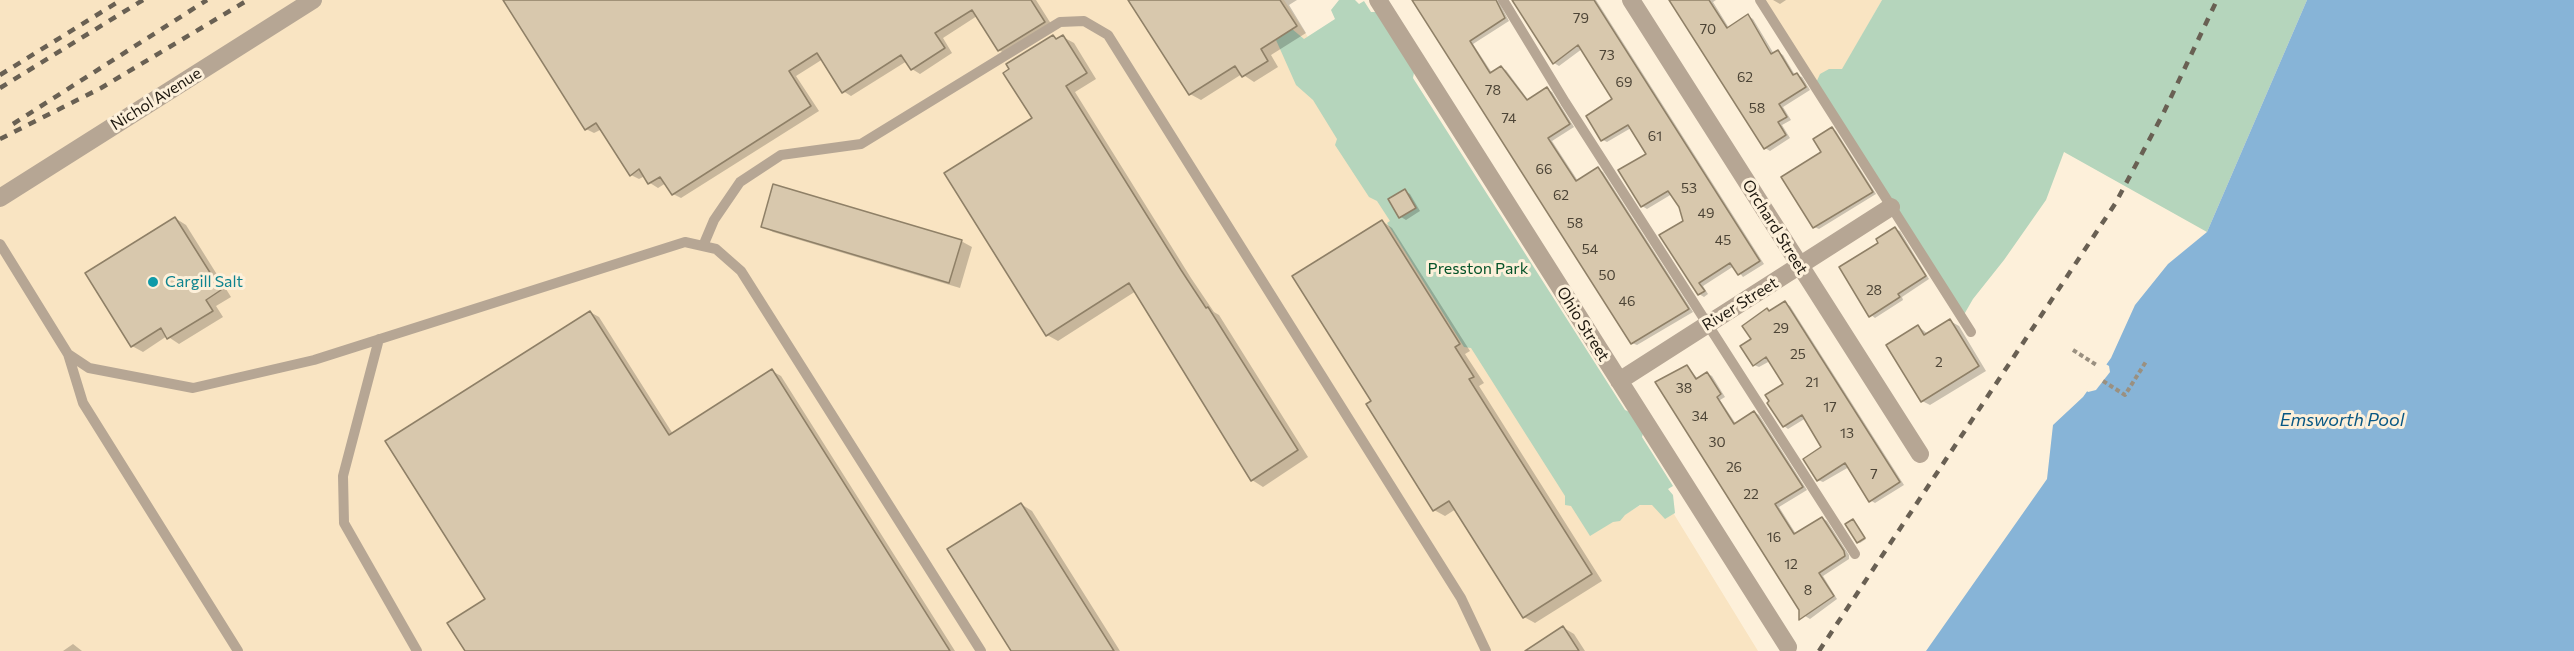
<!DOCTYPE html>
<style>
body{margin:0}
canvas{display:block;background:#fdf0da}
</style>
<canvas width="2574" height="651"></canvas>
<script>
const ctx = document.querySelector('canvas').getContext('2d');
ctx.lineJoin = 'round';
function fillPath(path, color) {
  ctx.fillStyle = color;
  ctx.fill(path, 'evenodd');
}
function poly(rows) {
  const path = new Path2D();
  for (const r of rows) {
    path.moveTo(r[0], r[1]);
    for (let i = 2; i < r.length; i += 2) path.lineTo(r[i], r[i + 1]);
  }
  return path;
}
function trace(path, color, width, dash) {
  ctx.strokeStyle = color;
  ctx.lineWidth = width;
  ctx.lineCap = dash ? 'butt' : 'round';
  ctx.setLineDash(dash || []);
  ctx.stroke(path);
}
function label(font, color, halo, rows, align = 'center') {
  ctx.font = font + ' Commissioner,sans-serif';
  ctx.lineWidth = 6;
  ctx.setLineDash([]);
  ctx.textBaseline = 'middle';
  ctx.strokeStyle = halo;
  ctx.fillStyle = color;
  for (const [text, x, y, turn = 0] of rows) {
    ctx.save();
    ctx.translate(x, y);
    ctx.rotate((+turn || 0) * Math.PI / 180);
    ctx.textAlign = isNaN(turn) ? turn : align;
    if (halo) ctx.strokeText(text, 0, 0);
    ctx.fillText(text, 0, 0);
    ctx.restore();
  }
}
const built = poly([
 [0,0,1284,0,1308,37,1590,535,1661,493,1758,651,0,651],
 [1760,0,1882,0,1832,88,1820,95]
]);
const green = poly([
 [1339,0,1355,0,1359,4,1364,1,1371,12,1385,12,1416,62,1413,78,1625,410,1634,414,1644,430,1642,437,1673,486,1668,489,1673,495,1675,513,1665,519,1652,505,1640,505,1625,515,1620,521,1613,522,1590,536,1571,506,1565,505,1565,496,1471,348,1464,347,1387,223,1390,221,1377,201,1369,197,1335,145,1337,139,1313,100,1296,85,1276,40,1292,29,1304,39,1335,19,1331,10],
 [1882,0,2307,0,2207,232,2064,152,2046,200,2004,260,1973,299,1962,318,1815,85,1820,74,1829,69,1842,69]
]);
const water = poly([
 [2307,0,2574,0,2574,651,1926,651,2047,479,2053,425,2083,397,2111,358,2135,305,2168,264,2207,232]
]);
const pier = poly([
 [2104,363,2109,366,2110,372,2096,390,2088,392,2085,389]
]);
const shadow = poly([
 [505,0,1036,0,1053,27,1007,55,999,50,977,16,943,38,952,53,920,74,912,69,907,61,851,96,843,91,823,59,796,76,819,111,681,198,673,194,666,183,658,188,650,183,645,176,639,179,631,175,602,129,594,133,586,129],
 [1130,0,1297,0,1289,5,1306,33,1271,55,1278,67,1254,82,1242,74,1201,100,1190,94],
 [1414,0,1502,0,1500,4,1509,21,1473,44,1492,73,1501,68,1506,70,1529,101,1547,89,1552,92,1574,127,1552,141,1578,181,1598,169,1603,172,1693,312,1637,345,1632,343],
 [1514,0,1596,0,1764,264,1743,277,1734,266,1703,286,1708,294,1704,297,1699,294,1685,221,1672,194,1647,209,1642,206,1648,154,1631,128,1607,142,1603,140,1614,100,1582,49,1559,66,1554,63],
 [1671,0,1716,0,1713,2,1729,28,1748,16,1753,19,1774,54,1778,52,1783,55,1795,75,1802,77,1810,90,1783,107,1791,120,1782,125,1790,138,1770,151,1765,148],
 [1773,0,1786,0,1780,4],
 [1053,37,1059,40,1063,37,1074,43,1096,79,1075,92,1191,278,1214,312,1219,315,1308,457,1263,487,1252,480,1136,291,1058,341,1047,335,1034,118],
 [1832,128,1836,131,1876,194,1819,229,1814,227,1823,152],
 [1405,191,1410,194,1420,211,1406,220,1401,217],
 [175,218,186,225,231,297,216,306,223,317,179,344,167,336,143,352,132,346],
 [1382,221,1392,228,1470,351,1465,354,1484,383,1479,386,1602,581,1535,623,1524,617,1456,509,1445,516,1434,510,1373,401],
 [762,226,961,241,972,247,960,288,773,232],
 [1895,229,1900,231,1929,279,1902,297,1903,300,1875,318,1871,315,1880,243],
 [1785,303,1790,306,1904,485,1875,503,1870,500,1849,467,1823,482,1818,480,1824,447,1806,418,1788,429,1784,426,1785,384,1770,361,1759,367,1754,365,1753,340,1770,312],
 [590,312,599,317,673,434,772,371,781,376,955,651,467,651],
 [1950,321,1959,326,1986,371,1930,405,1922,401,1919,327,1928,334],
 [1687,366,1698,379,1707,373,1712,376,1725,397,1720,400,1736,424,1754,412,1759,415,1807,490,1779,507,1796,534,1822,518,1827,521,1849,555,1849,559,1823,576,1837,599,1810,619,1805,616,1657,383],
 [1021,504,1032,511,1120,651,1013,651],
 [1853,521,1866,539,1860,543,1858,542],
 [1564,628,1574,634,1585,651,1528,651],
 [73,644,82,651,63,651]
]);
const building = poly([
 [503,0,1031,0,1045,22,998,51,972,10,935,33,945,48,911,70,901,55,842,93,817,53,789,71,811,106,672,195,660,177,648,184,639,169,630,176,596,123,585,130,503,0],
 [1128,0,1280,0,1297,26,1261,49,1268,61,1242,77,1235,66,1189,95,1128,0],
 [1412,0,1496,0,1505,18,1470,41,1490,73,1501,66,1527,100,1547,87,1570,124,1548,138,1576,181,1598,167,1689,309,1631,344,1412,0],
 [1512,0,1594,0,1760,261,1738,275,1730,263,1699,283,1705,291,1698,295,1659,235,1683,221,1679,207,1668,191,1641,207,1618,170,1646,154,1628,125,1601,141,1586,116,1612,99,1578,45,1553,64,1512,0],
 [1669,0,1709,0,1727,28,1748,14,1771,54,1778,50,1793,75,1797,73,1806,87,1779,104,1787,117,1778,122,1786,135,1764,149,1669,0],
 [1053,35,1056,39,1063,35,1087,73,1066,86,1181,270,1206,308,1208,307,1298,450,1251,481,1129,283,1046,336,944,173,1032,118,1003,73,1009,69,1006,64,1053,35],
 [1832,127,1873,192,1813,228,1781,177,1821,152,1813,139,1832,127],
 [773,184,962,240,949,283,761,227,773,184],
 [1405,189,1416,208,1399,218,1388,199,1405,189],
 [175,217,221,290,206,300,213,311,167,339,161,328,131,347,85,273,175,217],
 [1382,220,1460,344,1455,347,1474,377,1469,379,1592,574,1523,618,1449,501,1433,511,1366,404,1371,401,1292,276,1382,220],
 [1895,227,1926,276,1898,294,1900,297,1869,317,1839,267,1878,243,1876,239,1895,227],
 [1785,301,1900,482,1869,502,1845,463,1817,481,1803,459,1821,447,1802,415,1783,427,1767,403,1769,401,1765,395,1783,384,1766,357,1753,366,1740,346,1751,339,1742,326,1767,308,1769,311,1785,301],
 [590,311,669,435,772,369,950,651,465,651,447,623,485,599,385,441,590,311],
 [1950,319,1979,366,1921,402,1886,345,1918,325,1924,335,1950,319],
 [1687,365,1696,379,1707,372,1721,394,1717,397,1734,424,1754,411,1803,487,1775,504,1794,534,1822,517,1844,551,1845,556,1819,573,1834,596,1799,620,1799,610,1655,382,1687,365],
 [1021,503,1114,651,1011,651,947,549,1021,503],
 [1853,519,1865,538,1857,543,1845,524,1853,519],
 [1563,626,1579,651,1525,651,1563,626]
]);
const path = poly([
 [2073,350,2098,366],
 [2103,381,2125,395,2147,360]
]);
const service = poly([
 [1503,0,1565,102,1855,554],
 [1760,0,1971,332],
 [0,244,68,354,89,368,193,388,314,360,685,242,716,249,741,271,981,651],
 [703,246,714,220,740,182,781,155,861,144,1060,22,1084,21,1108,35,1461,598,1486,651],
 [379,339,343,476,344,523,417,651],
 [68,354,83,403,238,651]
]);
const minor = poly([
 [1378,0,1788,647],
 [1631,0,1920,454],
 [0,198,313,0],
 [1619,381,1891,207]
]);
const rail = poly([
 [0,75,121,0],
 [0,88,143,0],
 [13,124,207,0],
 [0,139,101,88,248,0],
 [1819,651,2115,204,2163,114,2217,0]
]);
const markers = [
 [153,282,6,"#0f9aa8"]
];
const numberNames = [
 ["79",1581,18],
 ["70",1708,29],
 ["73",1607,55],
 ["62",1745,77],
 ["69",1624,82],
 ["78",1493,90],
 ["58",1757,108],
 ["74",1509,118],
 ["61",1655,136],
 ["66",1544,169],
 ["53",1689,188],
 ["62",1561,195],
 ["49",1706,213],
 ["58",1575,223],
 ["45",1723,240],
 ["54",1590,249],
 ["50",1607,275],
 ["28",1874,290],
 ["46",1627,301],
 ["29",1781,328],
 ["25",1798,354],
 ["2",1939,362],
 ["21",1812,382],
 ["38",1684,388],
 ["17",1830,407],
 ["34",1700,416],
 ["13",1847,433],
 ["30",1717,442],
 ["26",1734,467],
 ["7",1874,474],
 ["22",1751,494],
 ["16",1774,537],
 ["12",1791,564],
 ["8",1808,590]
];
const streetNames = [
 ["Nichol Avenue",156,99,-32],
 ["Orchard Street",1775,227,58],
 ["River Street",1740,304,-32],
 ["Ohio Street",1583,324,58]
];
const parkNames = [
 ["Presston Park",1478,269]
];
const cultureNames = [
 ["Cargill Salt",165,282]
];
const waterNames = [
 ["Emsworth Pool",2342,420]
];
fillPath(built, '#f9e4c2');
fillPath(green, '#b5d5bc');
fillPath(water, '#87b4d7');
fillPath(pier, '#fdf0da');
fillPath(shadow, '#0003');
fillPath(building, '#d8c8ad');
trace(building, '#8f8067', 1.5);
trace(path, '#9a9080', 4, [4.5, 3]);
trace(service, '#b6a694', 10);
trace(minor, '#b6a694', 18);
trace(rail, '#696053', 4.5, [8, 8]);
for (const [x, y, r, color] of markers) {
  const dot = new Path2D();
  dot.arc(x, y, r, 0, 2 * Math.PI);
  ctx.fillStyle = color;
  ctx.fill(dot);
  trace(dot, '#fdf0da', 2);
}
label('14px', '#4c4436', null, numberNames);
label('16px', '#1e180f', '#fdf0da', streetNames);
label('16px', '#055329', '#fdf0da', parkNames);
label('16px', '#0d838f', '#fdf0da', cultureNames, 'left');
label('italic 18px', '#085784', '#fdf0da', waterNames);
</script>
